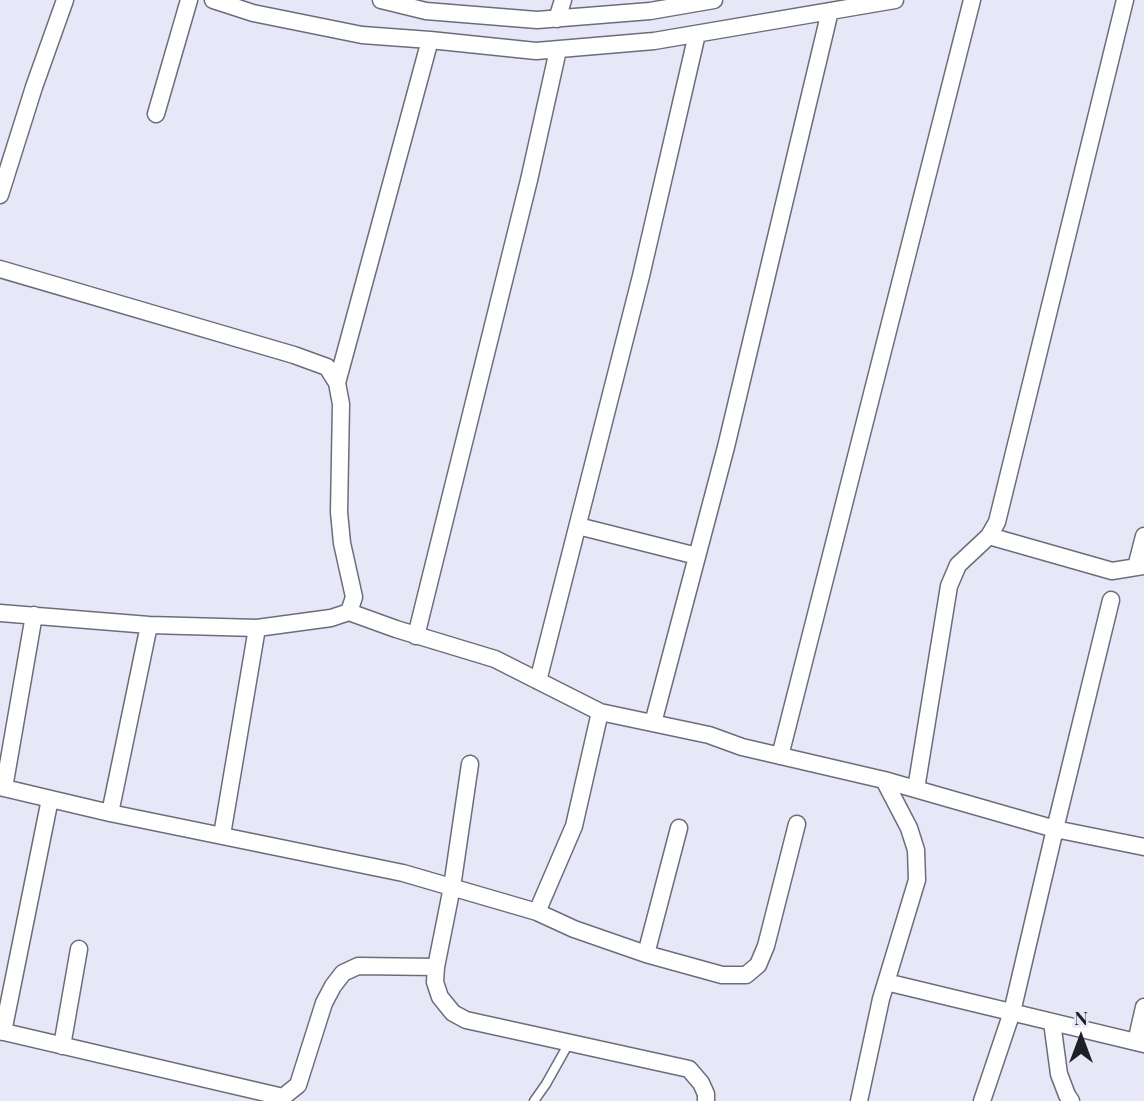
<!DOCTYPE html>
<style>
body{margin:0}
#map{position:relative;width:1144px;height:1101px;overflow:hidden;background:#e6e8f8;font-family:"Playfair Display",serif}
canvas{display:block}
.north{position:absolute;left:1046px;top:1003px;width:70px;height:70px;-webkit-text-stroke:5px #e6e8f8;paint-order:stroke;rotate:0deg;font-size:19px;font-weight:700;line-height:28px;text-align:center;color:#1f2026}
.north::after{content:'';display:block;margin:auto;width:24px;height:32px;background:#1f2026;clip-path:polygon(50% 0,100% 100%,50% 72%,0 100%)}
</style>
<div id="map">
<canvas width="1144" height="1101"></canvas>
<div class="north">N</div>
</div>
<script>
const ctx = document.querySelector('canvas').getContext('2d');
ctx.lineJoin = 'round';
function poly(rows) {
  const path = new Path2D();
  for (const r of rows) {
    path.moveTo(r[0], r[1]);
    for (let i = 2; i < r.length; i += 2) path.lineTo(r[i], r[i + 1]);
  }
  return path;
}
function trace(path, color, width, dash) {
  ctx.strokeStyle = color;
  ctx.lineWidth = width;
  ctx.lineCap = dash ? 'butt' : 'round';
  ctx.setLineDash(dash || []);
  ctx.stroke(path);
}
const lane = poly([
 [534,1101,546,1084,569,1043]
]);
const street = poly([
 [213,0,253,13,362,35,430,40,536,51,654,41,895,0],
 [381,0,426,11,537,20,650,11,714,0],
 [557,19,563,0],
 [156,114,189,0],
 [0,195,34,87,65,0],
 [0,269,294,355,327,367,337,383,341,404,339,512,342,543,354,597,349,612,331,618,257,628,149,625,0,613],
 [337,383,430,40],
 [578,526,697,556],
 [989,536,1112,571,1144,566],
 [1136,567,1144,536],
 [349,612,396,629,495,659,600,712,709,735,742,747,884,780,1055,829,1144,847],
 [416,636,529,180,558,50],
 [538,681,641,276,697,34],
 [653,723,726,447,830,11],
 [780,756,972,0],
 [470,764,452,887,436,967,435,982,440,997,453,1013,466,1020,689,1069,701,1083,706,1094,706,1101],
 [0,787,110,813,403,873,537,912,574,826,600,712],
 [4,788,34,615],
 [916,789,949,586,958,565,989,536,997,522,1125,0],
 [110,813,149,625],
 [222,835,257,628],
 [537,912,574,929,646,954,722,975,746,975,758,965,766,946,797,824],
 [646,954,679,828],
 [886,982,1144,1044],
 [1052,1022,1059,1074,1067,1095,1071,1101],
 [0,1031,283,1097,298,1085,324,1003,333,986,343,973,358,966,436,967],
 [3,1032,50,799],
 [1136,1042,1144,1007],
 [62,1046,79,949],
 [859,1101,881,999,917,880,916,850,909,828,884,780],
 [982,1101,1012,1012,1055,829,1111,600]
]);
trace(lane, '#6b6d7b', 11);
trace(street, '#6b6d7b', 19);
trace(lane, '#fff', 8);
trace(street, '#fff', 16);
</script>
